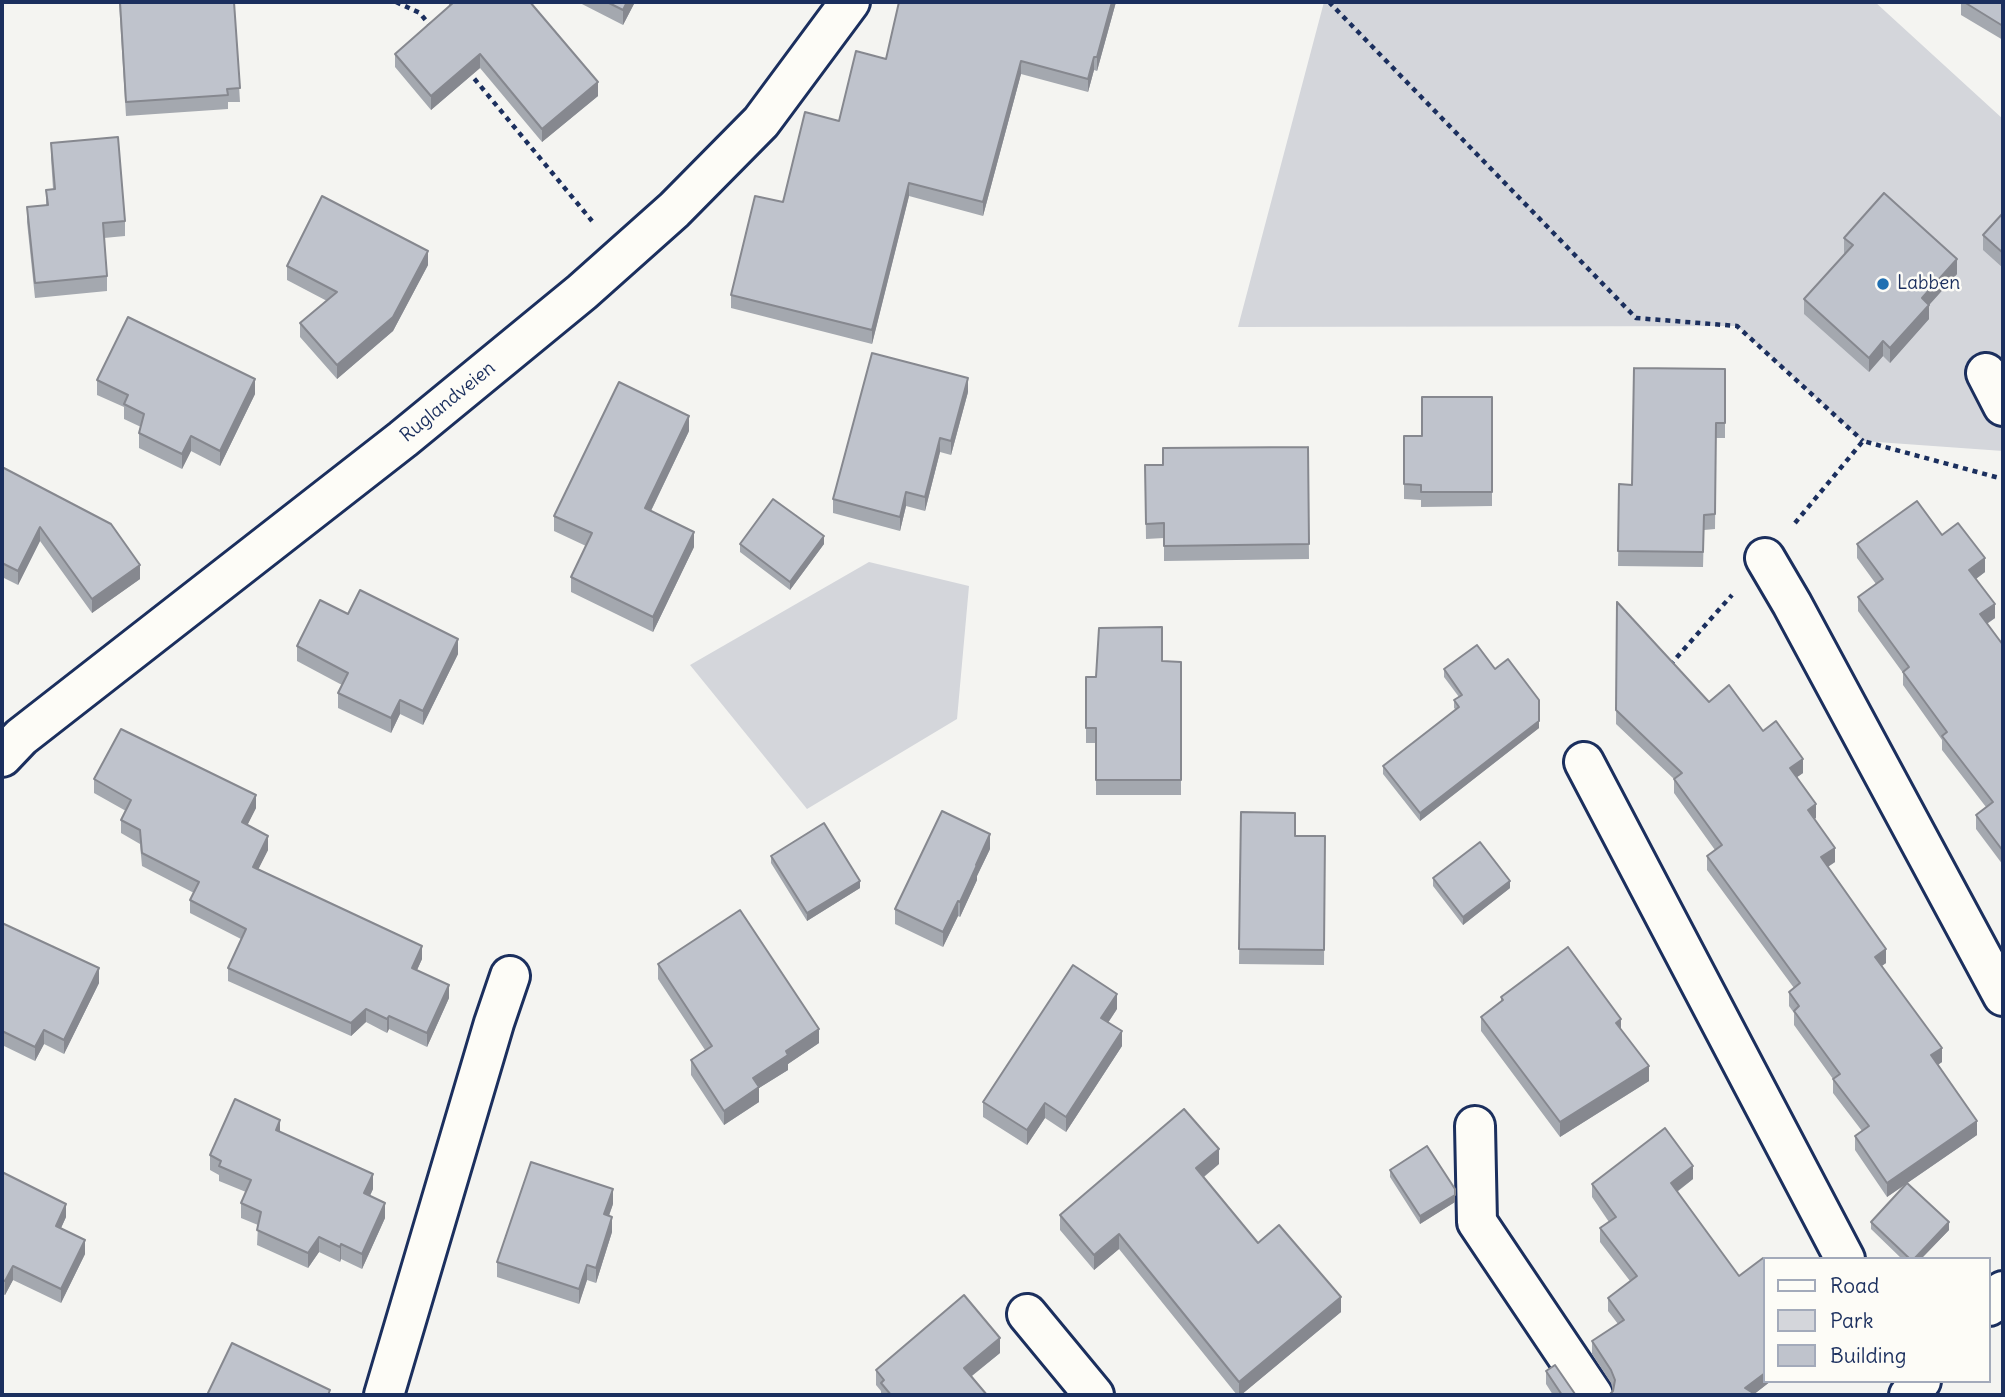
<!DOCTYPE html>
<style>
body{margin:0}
#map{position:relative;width:2005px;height:1397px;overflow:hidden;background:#f4f4f1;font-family:Delius,sans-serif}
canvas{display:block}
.frame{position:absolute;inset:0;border:4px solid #1b2f5e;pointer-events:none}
.legend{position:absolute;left:1763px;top:1257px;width:228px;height:126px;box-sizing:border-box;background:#fdfcf7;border:2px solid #a3aaba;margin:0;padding:9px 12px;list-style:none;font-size:21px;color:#1b2f5e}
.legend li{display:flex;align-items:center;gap:14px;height:35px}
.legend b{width:35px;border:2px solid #a3aaba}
</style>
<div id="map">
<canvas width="2005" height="1397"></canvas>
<div class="frame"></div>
<ul class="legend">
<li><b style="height:9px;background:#fdfcf7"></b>Road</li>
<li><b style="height:19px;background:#d4d6db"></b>Park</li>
<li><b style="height:19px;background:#bfc3cc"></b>Building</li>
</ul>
</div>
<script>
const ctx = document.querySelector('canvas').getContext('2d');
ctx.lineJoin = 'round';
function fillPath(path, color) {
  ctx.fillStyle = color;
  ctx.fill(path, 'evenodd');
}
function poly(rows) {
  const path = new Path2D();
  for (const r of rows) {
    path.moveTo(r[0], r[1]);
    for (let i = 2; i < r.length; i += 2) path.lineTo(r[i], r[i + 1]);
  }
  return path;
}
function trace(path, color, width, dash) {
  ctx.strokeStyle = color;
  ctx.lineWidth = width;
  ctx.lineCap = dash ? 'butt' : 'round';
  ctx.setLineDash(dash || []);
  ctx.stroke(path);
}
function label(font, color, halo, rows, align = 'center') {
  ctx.font = font + ' Delius,sans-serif';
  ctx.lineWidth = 5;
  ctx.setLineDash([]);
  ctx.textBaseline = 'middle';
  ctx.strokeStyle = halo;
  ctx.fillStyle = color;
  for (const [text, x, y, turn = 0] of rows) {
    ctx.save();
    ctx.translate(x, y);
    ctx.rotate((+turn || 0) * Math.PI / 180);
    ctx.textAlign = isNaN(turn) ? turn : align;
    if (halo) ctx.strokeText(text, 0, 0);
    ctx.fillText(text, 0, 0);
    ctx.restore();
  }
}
const green = poly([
 [1324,2,1875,2,2003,119,2003,451,1863,441,1737,326,1238,327],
 [869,562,969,586,957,719,807,809,690,665]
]);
const path = poly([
 [396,2,420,13,431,27],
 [1329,2,1636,318,1737,326,1863,441],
 [468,71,592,221],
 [1795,523,1863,441,2003,479],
 [1670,665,1732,595]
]);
const minor = poly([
 [1986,373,2003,406],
 [1765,558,1792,604,2003,996],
 [2,757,21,737,403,439,582,292,674,210,761,122,850,2],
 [1584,762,1845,1259],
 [1475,1126,1477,1222,1593,1395],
 [1027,1314,1094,1395],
 [384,1395,494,1023,510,976]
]);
const major = poly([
 [1989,1306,2003,1291],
 [1909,1395,1921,1381]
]);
const wall = poly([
 [119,2,234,2,240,102,228,102,228,109,126,116],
 [449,2,530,2,598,96,542,142,480,68,431,110,395,67,395,54,449,6],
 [578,2,635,2,623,25],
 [1116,2,1097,71,1094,70,1088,92,1021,74,983,216,909,196,872,344,731,308,731,295,783,202,839,121,886,59],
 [1961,2,2003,2,2003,40,1961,15],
 [51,143,125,221,125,236,104,238,107,276,107,291,35,298,27,222,27,207,46,205,46,190,53,189,51,158],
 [2003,213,2003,268,1983,250,1983,235],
 [1844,238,1957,274,1929,304,1929,319,1890,363,1883,356,1869,372,1804,314,1804,299,1845,254,1844,253],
 [428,265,393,331,337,379,300,337,300,323,327,301,287,280,287,266],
 [1725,369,1725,438,1716,438,1715,529,1704,530,1703,567,1618,566,1619,484,1632,485],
 [97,380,255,394,220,466,191,451,182,469,139,448,139,433,141,427,124,419,124,407,97,395],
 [968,392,951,455,940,452,925,511,906,506,900,531,833,513,833,499],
 [1492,397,1492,506,1421,507,1421,500,1404,499,1404,436,1422,436],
 [689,431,651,511,694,547,653,632,571,592,571,577,586,546,554,531,554,516],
 [1308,447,1309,559,1164,561,1164,538,1146,539,1145,465,1163,465],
 [2,467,140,579,92,613,40,541,18,585,2,577],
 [1942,535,1985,572,1976,579,1995,618,1987,624,2003,645,2003,865,1976,829,1976,815,1986,807,1942,750,1942,740,1903,685,1903,673,1858,611,1858,597,1876,584,1857,558,1857,544],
 [740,544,824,544,790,590,740,552],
 [1617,602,1709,702,1763,731,1803,773,1797,777,1816,818,1814,819,1835,862,1828,867,1886,963,1881,966,1942,1062,1938,1065,1977,1135,1887,1197,1855,1150,1855,1136,1862,1131,1833,1093,1833,1079,1794,1025,1794,1013,1789,1006,1789,992,1794,988,1707,870,1707,856,1715,850,1674,793,1674,779,1616,724],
 [348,614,458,654,423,725,400,714,391,733,338,708,338,693,342,685,297,661,297,646],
 [1162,661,1181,662,1181,795,1096,795,1096,743,1086,743,1086,677,1096,677],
 [1444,669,1539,728,1420,821,1383,774,1383,766,1456,710,1454,708,1454,700,1459,697,1444,677],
 [94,779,256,808,247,825,268,850,258,869,422,959,417,970,449,998,427,1047,389,1029,387,1033,366,1022,351,1036,228,981,228,968,241,939,190,913,190,900,194,893,142,866,140,844,121,833,121,820,126,811,94,793],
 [1241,812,1295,836,1325,836,1324,965,1239,964],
 [990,849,977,876,977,880,960,917,958,916,943,947,895,924,895,909],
 [771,856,860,888,807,921,771,863],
 [1433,878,1510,888,1463,925,1433,886],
 [2,923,99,983,64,1054,44,1044,35,1061,2,1045],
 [658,964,819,1043,788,1064,788,1070,759,1088,759,1102,724,1125,691,1075,691,1060,705,1050,658,979],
 [1501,997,1621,1030,1649,1081,1560,1137,1481,1031,1481,1017,1501,1001],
 [1117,1009,1108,1023,1122,1046,1066,1132,1045,1118,1027,1145,983,1117,983,1102],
 [280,1132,373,1189,370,1196,385,1218,362,1269,341,1259,340,1262,319,1252,308,1268,257,1245,258,1225,241,1218,241,1203,246,1192,219,1181,219,1175,210,1170,210,1155],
 [1219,1164,1204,1177,1258,1243,1341,1312,1241,1395,1237,1395,1119,1249,1094,1270,1060,1230,1060,1215],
 [1390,1170,1455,1202,1420,1224,1390,1177],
 [2,1172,66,1217,61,1228,85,1254,61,1303,13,1280,5,1295,2,1294],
 [1693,1179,1677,1192,1765,1381,1771,1381,1753,1395,1613,1391,1611,1383,1592,1354,1592,1341,1618,1324,1608,1311,1608,1298,1630,1281,1600,1242,1600,1228,1609,1222,1592,1197,1592,1184],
 [613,1204,609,1216,612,1232,596,1283,587,1280,579,1304,497,1277,497,1262],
 [1871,1222,1949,1230,1921,1259,1902,1259,1871,1229],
 [1000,1353,972,1376,987,1395,881,1395,881,1391,876,1385,876,1370],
 [1546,1371,1576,1395,1553,1395,1546,1384]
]);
const shadedWall = poly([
 [627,2,635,2,623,25,623,10],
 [1112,2,1116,2,1097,71,1097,57],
 [480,54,480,68,431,110,431,96],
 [1094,57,1094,70,1088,92,1088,79],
 [1021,61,1021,74,983,216,983,202],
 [598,82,598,96,542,142,542,129],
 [909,183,909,196,872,344,872,330],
 [428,251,428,265,393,331,337,379,337,365],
 [1957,259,1957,274,1922,313,1922,298],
 [1929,305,1929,319,1890,363,1890,348],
 [1883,341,1883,356,1869,372,1869,358],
 [968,378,968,392,951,455,951,441],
 [255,379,255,394,220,466,220,451],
 [689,416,689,431,645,523,645,508],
 [191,436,191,451,182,469,182,454],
 [940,438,940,452,925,511,925,497],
 [906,492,906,506,900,531,900,517],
 [40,527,40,541,18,585,18,571],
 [694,532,694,547,653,632,653,617],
 [824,536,824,544,790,590,790,582],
 [1985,558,1985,572,1969,584,1969,570],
 [140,565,140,579,92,613,92,599],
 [1995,604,1995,618,1980,628,1980,614],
 [458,639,458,654,423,725,423,711],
 [400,700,400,714,391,733,391,718],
 [1539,721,1539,728,1420,821,1420,813],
 [1803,759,1803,773,1790,782,1790,768],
 [256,795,256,808,242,836,242,822],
 [1816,804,1816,818,1808,824,1808,810],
 [990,834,990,849,977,876,977,880,960,917,960,902],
 [268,836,268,850,253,880,253,867],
 [1835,848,1835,862,1821,871,1821,857],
 [860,881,860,888,807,921,807,913],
 [1510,881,1510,888,1463,925,1463,917],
 [958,901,958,916,943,947,943,932],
 [422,946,422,959,412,981,412,968],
 [1886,949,1886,963,1875,971,1875,957],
 [99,968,99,983,64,1054,64,1040],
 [449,985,449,998,427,1047,427,1033],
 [1117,994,1117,1009,1101,1033,1101,1018],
 [366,1009,366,1022,351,1036,351,1023],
 [389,1016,389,1029,387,1033,387,1019],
 [1621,1019,1621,1034,1616,1023],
 [819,1029,819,1043,788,1064,788,1070,759,1088,759,1102,724,1125,724,1111,753,1078,786,1051],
 [44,1030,44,1044,35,1061,35,1047],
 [1122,1031,1122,1046,1066,1132,1066,1117],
 [1942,1048,1942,1062,1931,1069,1931,1055],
 [1649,1066,1649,1081,1560,1137,1560,1122],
 [1045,1103,1045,1118,1027,1145,1027,1130],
 [280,1120,280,1135,276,1130],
 [1977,1121,1977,1135,1887,1197,1887,1183],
 [1219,1149,1219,1164,1196,1183,1196,1168],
 [1693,1166,1693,1179,1671,1196,1671,1183],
 [373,1174,373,1189,364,1208,364,1193],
 [613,1189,613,1204,604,1229,604,1214],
 [1455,1195,1455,1202,1420,1224,1420,1216],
 [385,1203,385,1218,362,1269,362,1254],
 [66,1204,66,1217,56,1239,56,1226],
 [612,1217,612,1232,596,1283,596,1268],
 [1949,1222,1949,1230,1921,1259,1914,1259],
 [1119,1234,1119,1249,1094,1270,1094,1255],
 [319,1237,319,1252,308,1268,308,1253],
 [85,1240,85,1254,61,1303,61,1289],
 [341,1244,341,1259,340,1262,340,1247],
 [587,1265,587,1280,579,1304,579,1289],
 [13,1266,13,1280,5,1295,5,1281],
 [1341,1297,1341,1312,1241,1395,1239,1395,1239,1382],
 [1000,1338,1000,1353,964,1382,964,1368],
 [1765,1373,1765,1381,1771,1381,1753,1395,1745,1395,1745,1388]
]);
const building = poly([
 [120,2,234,2,240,88,227,89,228,95,126,102,120,2],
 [454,2,530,2,598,82,542,129,480,54,431,96,395,54,454,2],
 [607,2,627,2,623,10,607,2],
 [899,2,1112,2,1097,57,1094,57,1088,79,1021,61,983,202,909,183,872,330,731,295,755,196,783,202,805,112,839,121,856,51,886,59,899,2],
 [1964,2,2003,2,2003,26,1964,2],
 [118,137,125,221,103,223,107,276,35,283,27,207,48,205,46,190,55,189,51,143,118,137],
 [1884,193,1957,259,1922,298,1929,305,1890,348,1883,341,1869,358,1804,299,1853,245,1844,238,1884,193],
 [322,196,428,251,393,317,337,365,300,323,337,292,287,266,322,196],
 [2003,213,2003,253,1983,235,2003,213],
 [128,317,255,379,220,451,191,436,182,454,139,433,144,414,124,404,128,395,97,380,128,317],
 [872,353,968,378,951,441,940,438,925,497,906,492,900,517,833,499,872,353],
 [1634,368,1725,369,1725,423,1716,423,1715,514,1704,515,1703,552,1618,551,1619,484,1632,485,1634,368],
 [619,382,689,416,645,508,694,532,653,617,571,577,592,533,554,516,619,382],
 [1422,397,1492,397,1492,492,1421,492,1421,485,1404,484,1404,436,1422,436,1422,397],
 [1308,447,1309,544,1164,546,1164,523,1146,524,1145,465,1163,465,1163,448,1308,447],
 [2,467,111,524,140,565,92,599,40,527,18,571,2,563,2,467],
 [773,499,824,536,790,582,740,544,773,499],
 [1917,501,1942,535,1958,523,1985,558,1969,570,1995,604,1980,614,2003,645,2003,660,2002,662,2003,663,2003,851,1976,815,1993,802,1942,736,1947,732,1903,672,1909,667,1858,597,1883,579,1857,544,1917,501],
 [360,590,458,639,423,711,400,700,391,718,338,693,348,673,297,646,320,600,348,614,360,590],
 [1617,602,1709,702,1729,685,1763,731,1776,721,1803,759,1790,768,1816,804,1808,810,1835,848,1821,857,1886,949,1875,957,1942,1048,1931,1055,1977,1121,1887,1183,1855,1136,1869,1126,1833,1079,1840,1074,1794,1011,1799,1006,1789,992,1800,983,1707,856,1722,845,1674,779,1682,773,1616,710,1617,602],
 [1162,627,1162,661,1181,662,1181,780,1096,780,1096,728,1086,728,1086,677,1096,677,1099,628,1162,627],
 [1477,645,1495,669,1508,659,1539,700,1539,721,1420,813,1383,766,1459,707,1454,700,1462,695,1444,669,1477,645],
 [121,729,256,795,242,822,268,836,253,867,422,946,412,968,449,985,427,1033,389,1016,387,1019,366,1009,351,1023,228,968,246,929,190,900,199,882,142,853,140,830,121,820,131,800,94,779,121,729],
 [942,811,990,834,976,865,977,865,960,902,958,901,943,932,895,909,942,811],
 [1241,812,1295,813,1295,836,1325,836,1324,950,1239,949,1241,812],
 [824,823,860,881,807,913,771,856,824,823],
 [1480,842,1510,881,1463,917,1433,878,1480,842],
 [740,910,819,1029,786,1051,788,1055,753,1078,759,1087,724,1111,691,1060,712,1046,658,964,740,910],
 [2,923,99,968,64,1040,44,1030,35,1047,2,1031,2,923],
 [1568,947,1621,1019,1616,1023,1649,1066,1560,1122,1481,1017,1503,1000,1501,997,1568,947],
 [1073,965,1117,994,1101,1018,1122,1031,1066,1117,1045,1103,1027,1130,983,1102,1073,965],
 [235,1099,280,1120,276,1130,373,1174,364,1193,385,1203,362,1254,341,1244,340,1247,319,1237,308,1253,257,1230,261,1212,241,1203,251,1180,219,1166,221,1161,210,1155,235,1099],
 [1184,1109,1219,1149,1196,1168,1258,1243,1279,1225,1341,1297,1239,1382,1119,1234,1094,1255,1060,1215,1184,1109],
 [1665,1128,1693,1166,1671,1183,1739,1276,1763,1258,1765,1261,1765,1373,1745,1388,1753,1393,1750,1395,1609,1395,1613,1391,1615,1380,1611,1370,1592,1341,1624,1320,1608,1298,1637,1276,1600,1228,1616,1217,1592,1184,1665,1128],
 [1427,1146,1455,1189,1455,1195,1420,1216,1390,1170,1427,1146],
 [531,1162,613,1189,604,1214,612,1217,596,1268,587,1265,579,1289,497,1262,531,1162],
 [2,1172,66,1204,56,1226,85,1240,61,1289,13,1266,5,1281,2,1280,2,1172],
 [1907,1183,1949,1222,1914,1259,1910,1259,1871,1222,1907,1183],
 [964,1295,1000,1338,964,1368,987,1395,891,1395,881,1383,884,1380,876,1370,964,1295],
 [232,1343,330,1390,328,1395,207,1395,232,1343],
 [1555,1365,1575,1394,1576,1395,1562,1395,1546,1371,1555,1365]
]);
const markers = [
 [1883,284,7,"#1f6fb2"]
];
const poiNames = [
 ["Labben",1897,284]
];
const streetNames = [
 ["Ruglandveien",448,402,-39]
];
fillPath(green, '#d4d6db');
trace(minor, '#1b2f5e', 44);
trace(major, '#1b2f5e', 44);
trace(path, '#1b2f5e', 4.5, [5, 5]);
trace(minor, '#fdfcf7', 38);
trace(major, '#fdfcf7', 38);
fillPath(wall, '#a4a8af');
fillPath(shadedWall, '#86888f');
fillPath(building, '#bfc3cc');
trace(building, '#86888f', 2);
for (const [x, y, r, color] of markers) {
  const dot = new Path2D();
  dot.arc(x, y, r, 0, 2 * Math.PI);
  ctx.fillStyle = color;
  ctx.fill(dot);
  trace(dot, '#fdfcf7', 2.5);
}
label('19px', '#1b2f5e', '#fdfcf7', poiNames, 'left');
label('19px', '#1b2f5e', '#fdfcf7', streetNames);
</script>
